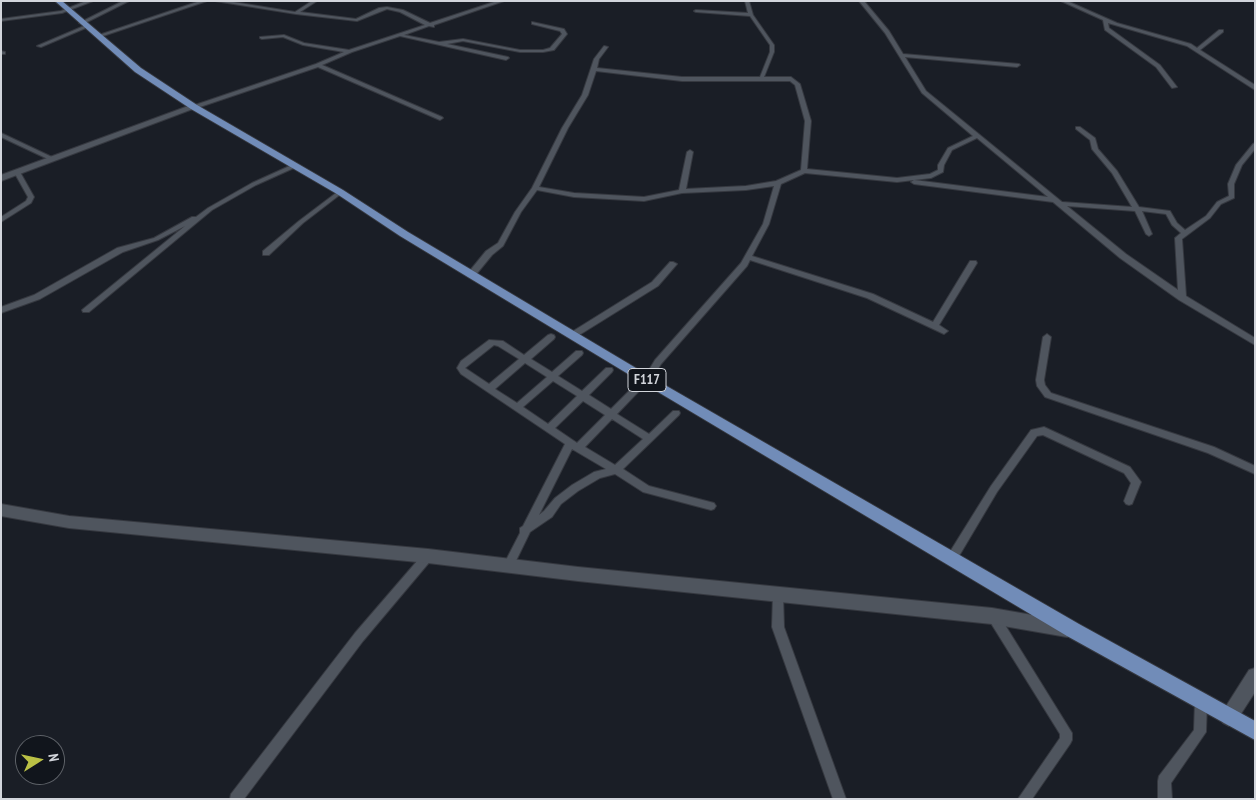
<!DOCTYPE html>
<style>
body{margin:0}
#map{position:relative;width:1256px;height:800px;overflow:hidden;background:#1a1e26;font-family:"PT Sans Narrow",sans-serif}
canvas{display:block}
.frame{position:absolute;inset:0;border:2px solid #d2d5db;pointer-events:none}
.north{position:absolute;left:15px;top:735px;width:50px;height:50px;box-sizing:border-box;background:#11151c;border:1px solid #5e6268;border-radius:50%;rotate:80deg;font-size:14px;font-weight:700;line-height:20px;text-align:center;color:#d2d5db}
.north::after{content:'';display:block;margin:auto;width:18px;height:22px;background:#bac045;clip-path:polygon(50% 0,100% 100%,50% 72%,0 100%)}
</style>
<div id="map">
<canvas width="1256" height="800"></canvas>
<div class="frame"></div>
<div class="north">N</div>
</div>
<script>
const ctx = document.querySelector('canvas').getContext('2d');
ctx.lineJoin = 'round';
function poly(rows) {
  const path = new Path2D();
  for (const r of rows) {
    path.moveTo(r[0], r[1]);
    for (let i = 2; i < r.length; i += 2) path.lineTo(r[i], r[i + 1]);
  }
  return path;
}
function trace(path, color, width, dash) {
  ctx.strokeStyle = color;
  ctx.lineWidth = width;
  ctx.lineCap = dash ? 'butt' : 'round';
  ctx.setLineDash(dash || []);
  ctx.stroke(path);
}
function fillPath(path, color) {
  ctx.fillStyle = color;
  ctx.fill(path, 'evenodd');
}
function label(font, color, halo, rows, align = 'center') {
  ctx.font = font + ' "PT Sans Narrow",sans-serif';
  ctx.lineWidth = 4.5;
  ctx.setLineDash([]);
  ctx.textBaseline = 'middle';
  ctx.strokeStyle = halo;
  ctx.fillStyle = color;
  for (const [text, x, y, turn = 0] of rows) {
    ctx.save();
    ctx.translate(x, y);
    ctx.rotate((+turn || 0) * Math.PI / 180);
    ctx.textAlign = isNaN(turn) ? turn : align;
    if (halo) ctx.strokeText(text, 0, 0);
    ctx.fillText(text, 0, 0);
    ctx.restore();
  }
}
const street = poly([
 [86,1,93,1,62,13,1,21,1,19,61,11,86,1],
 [123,1,129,1,83,24,79,23,123,1],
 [200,1,207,1,100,37,96,36,200,1],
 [215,1,227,1,295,12,312,1,317,1,300,12,356,19,379,8,387,7,403,10,430,23,497,1,504,1,434,25,434,27,429,26,404,35,439,42,463,39,520,50,543,50,550,48,562,34,560,31,532,24,532,22,564,29,567,34,554,50,543,52,520,52,463,41,447,44,508,57,509,58,506,60,400,36,352,52,322,65,442,117,443,118,440,120,318,67,194,109,191,107,192,106,316,64,344,52,303,45,283,37,262,39,260,38,260,37,284,35,304,43,349,50,425,25,400,12,387,9,357,21,296,14,215,1],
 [745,1,749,1,753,15,774,45,774,52,764,77,791,77,800,84,811,121,807,169,897,178,930,174,938,170,938,165,948,148,973,136,922,93,885,33,859,1,864,1,889,31,903,54,1019,64,1020,65,1017,67,905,57,926,91,1062,202,1132,207,1112,173,1092,149,1090,140,1076,129,1076,127,1080,127,1095,138,1098,149,1117,171,1139,207,1170,211,1177,223,1185,230,1206,216,1217,202,1229,196,1228,184,1236,165,1253,144,1255,143,1255,149,1242,165,1234,184,1234,198,1221,204,1210,218,1182,239,1186,296,1255,338,1255,345,1179,300,1120,258,1053,202,914,184,911,182,914,180,1048,197,977,138,952,150,944,165,943,172,931,178,897,182,805,173,781,184,769,224,752,256,873,294,933,322,970,261,976,261,977,263,939,325,948,331,944,334,867,298,750,260,747,266,661,364,650,382,644,382,643,380,655,360,741,263,763,224,774,186,746,190,682,193,644,201,574,197,537,190,521,212,503,246,492,255,474,277,468,277,468,273,486,251,498,243,515,212,532,188,562,128,582,95,594,59,604,46,608,47,599,59,597,68,682,77,760,77,770,52,770,45,750,16,696,12,694,11,696,10,748,13,745,1],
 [596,71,682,81,790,81,795,85,805,121,801,170,776,181,746,186,686,189,693,152,690,150,687,152,679,190,644,197,574,193,539,187,568,128,588,95,596,71],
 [1067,206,1135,211,1146,234,1149,236,1152,234,1142,211,1166,214,1172,225,1181,233,1175,238,1178,290,1126,254,1067,206],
 [1061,1,1067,1,1117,23,1191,44,1197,48,1219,30,1223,30,1223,32,1200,50,1255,85,1255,90,1187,46,1108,23,1109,28,1160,65,1177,87,1172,88,1156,67,1105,30,1103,20,1061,1],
 [84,26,88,27,41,47,37,46,84,26],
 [1,51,5,52,5,54,1,54,1,51],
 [1,133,54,158,55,159,50,160,1,137,1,133],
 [294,164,297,166,296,167,256,185,212,210,89,312,83,312,82,310,185,226,158,240,123,252,40,299,1,313,1,307,34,295,117,248,154,238,192,217,196,217,208,208,252,183,294,164],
 [17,170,20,172,34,197,31,203,1,222,1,217,26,201,28,197,14,172,17,170],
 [340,190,343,192,342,193,303,223,269,255,263,255,263,251,299,221,340,190],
 [670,262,673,262,677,264,658,286,576,337,570,337,569,335,570,333,652,282,670,262],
 [551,334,554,335,555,337,554,339,531,359,552,372,576,351,582,351,583,353,582,355,558,376,582,391,606,368,612,368,613,370,612,372,589,395,611,409,633,387,639,387,640,389,639,391,617,414,649,434,673,411,679,411,680,413,679,415,623,469,649,486,714,503,716,506,714,509,711,510,643,492,615,474,600,478,578,491,561,504,552,517,530,532,513,567,509,569,505,567,504,564,520,533,520,528,523,526,565,444,461,374,457,368,461,361,489,340,503,341,524,355,548,335,551,334],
 [494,345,498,346,519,359,489,384,465,368,494,345],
 [525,363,547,377,517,403,495,389,525,363],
 [553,381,577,396,548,424,523,407,553,381],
 [583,401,605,415,577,443,555,428,583,401],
 [612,419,643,439,615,465,585,447,612,419],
 [572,449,606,469,594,472,572,485,555,498,544,511,539,515,572,449],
 [1047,334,1051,337,1044,380,1045,385,1051,393,1214,447,1255,466,1255,474,1208,453,1045,397,1037,386,1036,380,1043,337,1047,334],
 [1044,427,1130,467,1141,482,1132,504,1129,505,1126,504,1124,501,1131,483,1124,473,1043,435,1037,436,997,492,956,561,952,563,948,561,947,558,948,555,991,486,1031,430,1044,427],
 [428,551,432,553,433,556,432,559,363,641,244,799,230,799,231,794,355,633,424,553,428,551],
 [778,589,782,590,783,594,784,627,846,799,833,799,772,627,773,594,774,590,778,589],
 [993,611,997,612,1072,733,1072,740,1070,744,1032,799,1018,799,1060,738,1060,734,989,620,987,616,989,612,993,611],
 [1201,695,1205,697,1207,701,1206,732,1171,783,1172,799,1158,799,1158,781,1159,776,1194,730,1195,701,1197,697,1201,695]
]);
const secondary = poly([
 [191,105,198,107,1,181,1,175,191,105],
 [1,504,69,516,428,549,578,567,992,608,1067,621,1073,624,1075,629,1073,634,1067,637,992,624,578,581,428,563,69,528,1,516,1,504],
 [1255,668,1255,692,1235,723,1229,726,1223,723,1220,717,1223,711,1249,670,1255,668]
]);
const primary = poly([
 [55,1,62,1,141,68,197,105,343,190,408,232,651,377,1079,624,1255,721,1255,740,1067,636,643,383,400,236,337,194,191,109,135,72,55,1]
]);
const shields = [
 [647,380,38]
];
const shieldNames = [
 ["F117",647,380]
];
trace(street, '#363940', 2);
trace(secondary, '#363940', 2);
trace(primary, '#363940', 2);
fillPath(street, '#4f555e');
fillPath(secondary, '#4f555e');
fillPath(primary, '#718cb8');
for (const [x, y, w] of shields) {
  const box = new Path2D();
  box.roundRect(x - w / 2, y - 11.5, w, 23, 4);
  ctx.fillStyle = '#11151c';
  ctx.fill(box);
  trace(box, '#d2d5db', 1);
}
label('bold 14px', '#d2d5db', null, shieldNames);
</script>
